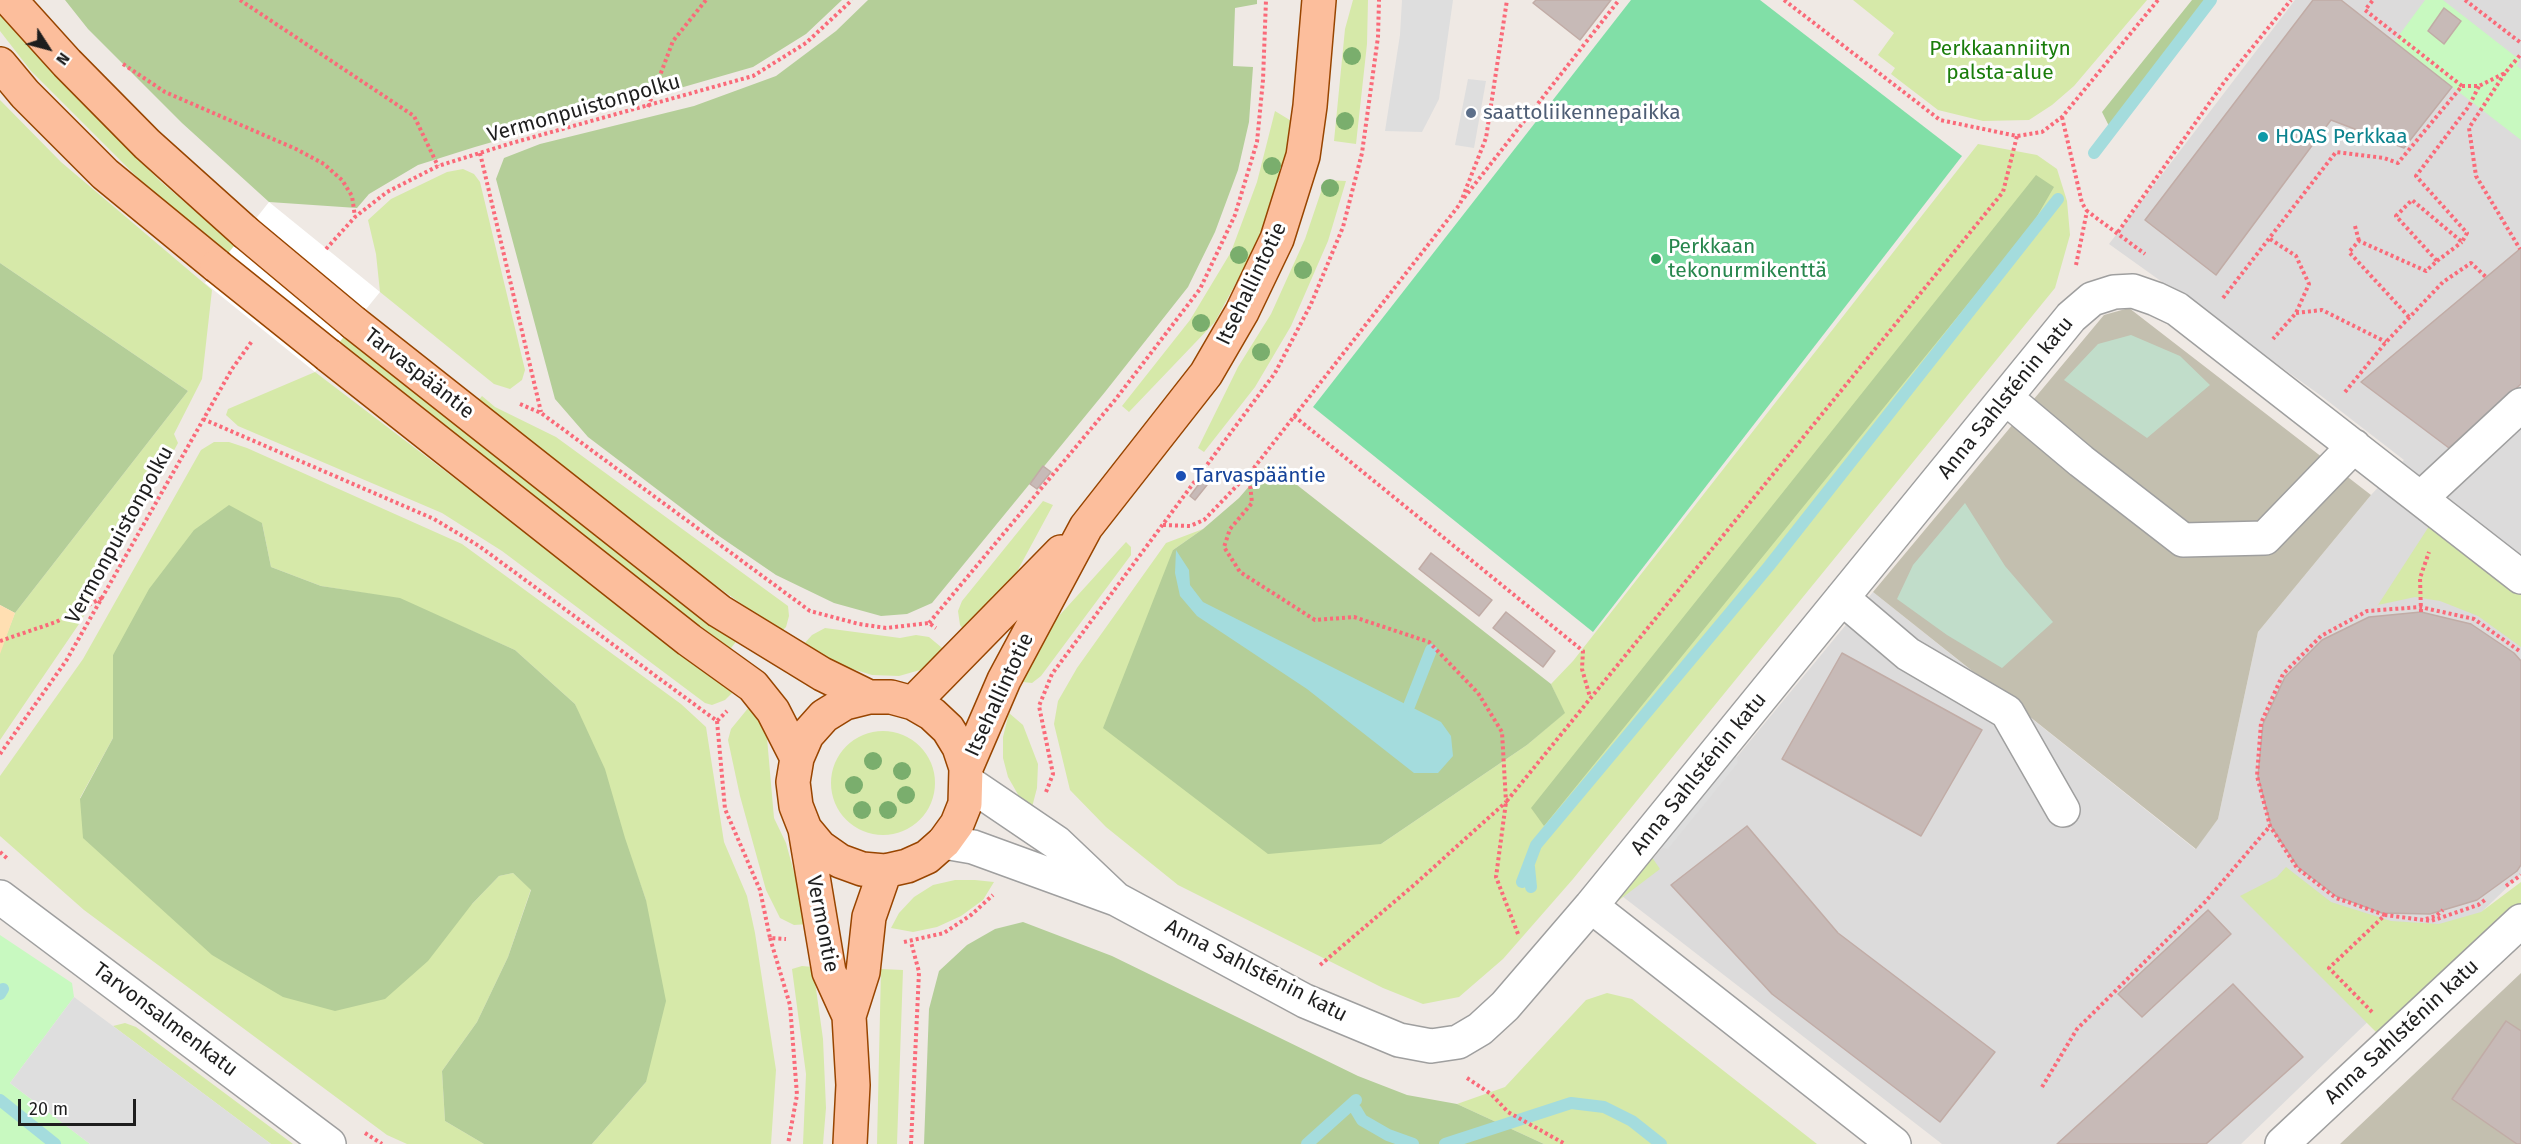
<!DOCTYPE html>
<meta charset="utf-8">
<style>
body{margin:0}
#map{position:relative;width:2521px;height:1144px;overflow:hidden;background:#efe9e4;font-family:"Fira Sans",sans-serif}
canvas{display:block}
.north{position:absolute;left:18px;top:18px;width:60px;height:60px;-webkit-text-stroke:4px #fff;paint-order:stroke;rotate:126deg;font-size:16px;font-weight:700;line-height:24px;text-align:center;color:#1e1e1e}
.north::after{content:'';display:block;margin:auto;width:21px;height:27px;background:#1e1e1e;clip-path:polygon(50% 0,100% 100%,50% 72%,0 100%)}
.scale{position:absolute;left:18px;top:1099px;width:118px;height:27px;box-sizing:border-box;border:3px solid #1e1e1e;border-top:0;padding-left:8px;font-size:18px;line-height:21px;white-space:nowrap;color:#1e1e1e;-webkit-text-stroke:4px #fff;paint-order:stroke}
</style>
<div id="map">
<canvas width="2521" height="1144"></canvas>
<div class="north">N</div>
<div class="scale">20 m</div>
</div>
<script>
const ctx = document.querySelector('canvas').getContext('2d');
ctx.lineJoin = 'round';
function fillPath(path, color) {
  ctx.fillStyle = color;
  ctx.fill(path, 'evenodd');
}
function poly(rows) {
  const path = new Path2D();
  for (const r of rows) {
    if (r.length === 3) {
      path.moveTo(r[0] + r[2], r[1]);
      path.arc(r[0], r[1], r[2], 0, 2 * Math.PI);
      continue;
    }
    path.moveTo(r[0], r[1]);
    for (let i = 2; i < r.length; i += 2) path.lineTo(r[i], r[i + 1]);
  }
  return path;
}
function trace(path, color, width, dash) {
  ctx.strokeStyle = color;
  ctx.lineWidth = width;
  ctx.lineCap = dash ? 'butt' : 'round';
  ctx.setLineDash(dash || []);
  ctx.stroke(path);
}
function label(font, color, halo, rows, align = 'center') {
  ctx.font = font + ' "Fira Sans",sans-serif';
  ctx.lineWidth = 6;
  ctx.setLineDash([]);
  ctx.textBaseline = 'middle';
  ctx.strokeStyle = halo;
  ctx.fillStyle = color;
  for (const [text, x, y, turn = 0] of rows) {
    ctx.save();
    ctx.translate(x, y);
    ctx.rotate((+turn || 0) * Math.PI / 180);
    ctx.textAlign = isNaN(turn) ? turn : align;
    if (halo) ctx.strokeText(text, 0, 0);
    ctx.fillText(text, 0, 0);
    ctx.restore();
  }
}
const residential = poly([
 [2295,0,2521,0,2521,874,2241,1144,1942,1144,1622,896,1873,592,2195,849,2218,819,2258,632,2371,495,2404,460,2320,395,2109,244]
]);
const construction = poly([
 [2129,308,2371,495,2258,632,2218,819,2196,849,1873,592,2104,315],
 [2521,973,2521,1144,2340,1144]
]);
const grass = poly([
 [1353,0,1368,0,1367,44,1356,144,1334,141,1345,29],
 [1853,0,2147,0,2074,86,2052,105,2029,120,1983,121,1938,110,1891,74,1895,68,1878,55,1894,33],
 [0,9,43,62,161,182,235,245,226,255,152,192,31,71,0,31],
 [0,100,61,162,212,290,202,379,174,434,178,443,81,621,0,740,0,651,15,613,188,391,0,263],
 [1275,111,1293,122,1277,194,1254,249,1215,322,1129,412,1122,406,1190,320,1231,252,1257,182],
 [1978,144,2037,155,2057,169,2067,201,2070,235,2055,288,1573,879,1503,959,1459,997,1423,1004,1383,988,1178,885,1106,827,1070,790,1054,724,1058,701,1077,668,1166,543,1203,529,1173,550,1381,844,1527,745,1564,713,1551,684,1573,661],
 [463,169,474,174,480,182,525,370,522,380,510,389,494,384,380,292,376,254,368,220,391,199,447,172],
 [1325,180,1346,181,1328,241,1291,326,1255,387,1204,452,1198,448,1238,367,1271,314,1305,239],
 [346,334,738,639,728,652,338,344],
 [315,372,734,691,725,700,712,705,705,703,502,551,442,513,238,426,226,415,228,409],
 [482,396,495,407,556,437,788,606,789,616,786,627,781,632,659,545,476,403],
 [214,442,229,442,247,448,462,544,681,704,706,727,724,842,747,896,755,933,776,1070,771,1144,592,1144,646,1082,646,900,575,704,515,650,400,599,321,586,271,567,262,523,113,655,113,738,80,798,472,904,499,876,513,873,531,889,508,957,477,1022,442,1071,445,1121,484,1144,407,1144,387,1135,84,910,0,836,0,776,83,659,201,450],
 [1043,501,1053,505,1013,579,966,633,960,625,958,611,962,601],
 [2435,517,2521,583,2521,647,2478,616,2440,601,2415,597,2378,605],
 [1126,542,1131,547,1131,555,1041,676,1032,683,1023,682,1020,679,1048,628],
 [825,628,900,638,916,635,929,637,947,652,927,668,899,676,872,675,846,667,803,645,812,635],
 [749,707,755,710,767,738,774,818,786,843,808,924,794,925,780,918,766,890,740,796,728,740,731,729],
 [1009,713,1023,725,1038,764,1037,788,1031,811,1020,798,1008,777,1003,758,1003,737],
 [883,783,52],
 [1645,847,1660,869,1606,910],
 [2286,867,2331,902,2391,921,2439,924,2481,912,2521,882,2521,903,2380,1036,2240,896,2277,877],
 [975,880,994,882,983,900,961,916,937,927,913,932,891,928,899,913,914,897,933,885,955,880],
 [802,966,813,967,823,1039,826,1108,823,1144,803,1144,806,1074,792,969],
 [881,969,903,970,897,1144,877,1144],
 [1607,993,1632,999,1817,1144,1544,1144,1457,1104,1505,1087,1586,1000],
 [125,1023,136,1027,293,1144,271,1144,113,1026]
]);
const forest = poly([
 [65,0,842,0,806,34,753,67,475,147,418,165,369,194,357,208,269,202,182,123,88,29],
 [868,0,1257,0,1257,4,1235,8,1233,66,1253,67,1249,122,1238,170,1215,232,1188,287,1105,392,932,603,907,614,881,616,834,603,776,575,716,534,588,437,555,399,496,179,504,158,540,144,694,106,776,76,836,31],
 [2192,0,2215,0,2109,126,2102,112],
 [2036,175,2054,187,2032,225,1544,826,1531,808],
 [0,263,188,391,15,613,0,605],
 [1269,463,1551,684,1565,713,1527,745,1381,844,1268,854,1103,728,1173,550,1203,529,1239,498],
 [229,505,262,523,271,567,321,586,400,598,515,650,575,704,605,769,625,838,646,900,666,1001,646,1082,592,1144,484,1144,445,1121,442,1071,477,1022,508,957,531,890,513,873,499,876,472,904,428,961,385,999,335,1011,283,997,212,955,83,838,80,799,113,738,113,655,149,589,194,530],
 [1023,922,1112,956,1358,1076,1407,1095,1457,1104,1544,1144,924,1144,929,1009,939,971,967,945,995,929]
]);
const wetland = poly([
 [2131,335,2180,356,2210,385,2147,438,2064,380,2098,344],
 [1965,503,2005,566,2053,622,2002,668,1947,635,1897,599,1913,565]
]);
const sand = poly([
 [0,605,15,613,0,654]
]);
const park = poly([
 [2425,0,2443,0,2520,60,2517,66,2521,69,2521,140,2394,42],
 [0,935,72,983,74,997,10,1083,90,1144,0,1144]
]);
const pitch = poly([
 [1631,0,1760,0,1962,156,1593,632,1313,407]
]);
const parking = poly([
 [1402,0,1453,0,1439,99,1422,132,1385,131,1400,35],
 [1468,79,1486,81,1474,148,1455,145],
 [1732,737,1738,763,1668,849,1647,844],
 [74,997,113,1026,271,1144,90,1144,10,1083]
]);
const water = poly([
 [1176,550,1189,570,1190,585,1203,602,1441,722,1451,736,1453,756,1438,773,1414,773,1307,689,1197,616,1180,596,1175,573]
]);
const pier = poly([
 [269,202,380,292,315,372,205,283]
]);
const stream = poly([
 [2094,153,2211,0],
 [1409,706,1431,650],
 [1529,867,1531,887],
 [1522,882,1536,845,1769,566,2058,199],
 [0,994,3,989],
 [0,1100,55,1144],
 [1356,1110,1362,1120,1388,1135,1413,1144],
 [1307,1144,1356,1100],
 [1445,1144,1571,1103,1604,1107,1632,1121,1661,1144]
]);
const building = poly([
 [1536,0,1611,0,1580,40,1533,3,1536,0],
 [2313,0,2341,0,2452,87,2404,148,2331,120,2216,275,2145,220,2313,0],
 [2444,8,2461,21,2444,44,2428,31,2444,8],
 [2521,248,2521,384,2449,448,2361,382,2521,248],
 [1043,466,1051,472,1037,489,1030,484,1043,466],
 [1202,480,1207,485,1195,500,1190,496,1202,480],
 [1431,553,1492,600,1479,616,1419,569,1431,553],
 [1506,612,1555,651,1543,667,1493,628,1506,612],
 [2421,612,2471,624,2514,653,2521,661,2521,865,2517,871,2477,900,2430,914,2382,913,2336,896,2298,867,2271,826,2258,776,2263,724,2285,677,2322,640,2369,617,2421,612],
 [1842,653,1982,730,1921,836,1782,759,1842,653],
 [1747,826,1838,933,1995,1052,1940,1122,1772,994,1671,885,1747,826],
 [2208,910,2231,934,2142,1017,2118,994,2208,910],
 [2233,984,2303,1057,2206,1144,2057,1144,2233,984],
 [2506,1021,2521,1031,2521,1144,2517,1144,2452,1099,2506,1021]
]);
const path = poly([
 [240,0,414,116,438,166],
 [1784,0,1940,120,2017,136,2042,132,2062,117,2158,0],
 [2465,0,2521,43],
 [123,64,165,92,296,149,324,164,342,180,352,196,355,217],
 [2505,73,2469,128,2476,176,2520,249],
 [2462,86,2479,86,2505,73,2521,54],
 [648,107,673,41,706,0],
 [2062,117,2082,203,2087,211],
 [480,153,541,412],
 [1464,198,1619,0],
 [2355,226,2359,241],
 [2118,232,2225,81,2291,0],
 [2270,239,2296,256,2309,284,2296,313,2273,339],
 [326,249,355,217,387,192,438,166,512,143,753,76,806,43,852,0],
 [2437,261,2462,242],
 [2076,265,2087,211,2145,254],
 [2223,298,2336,152,2384,158,2398,163,2462,86,2365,10,2373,0],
 [2296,313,2322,310,2386,342],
 [2409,317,2349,252,2359,241,2426,271,2437,261,2396,216,2412,200,2462,242,2467,233,2416,176,2469,106,2479,86],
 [2345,392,2386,342,2443,282,2471,263,2487,278],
 [520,404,541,413,810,611,859,624,886,628,929,623,936,628],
 [1294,416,1583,651,1582,669,1590,697],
 [203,419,434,519,479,546,717,721,727,711],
 [1249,474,1252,503,1230,529,1224,547,1240,572,1315,620,1354,617,1429,642,1478,693,1502,732,1506,802,1414,885,1319,966],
 [1163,525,1190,526,1204,520,1253,469,1460,204,1486,138,1507,0],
 [2421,612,2420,578,2429,552],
 [929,623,1115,400,1200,289,1235,215,1257,142,1263,80,1266,0],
 [0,641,56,622,102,598],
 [717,721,725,809,760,890,770,938,786,939],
 [0,754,66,661,232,369,252,341],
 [1046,792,1053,774,1039,706,1052,674,1275,373,1311,304,1343,227,1362,153,1378,37,1379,0],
 [0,852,9,860],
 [2506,886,2521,875],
 [2385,915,2336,898,2297,868,2270,826,2257,776,2261,723,2283,674,2321,636,2367,611,2420,607,2474,619,2521,652],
 [2426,919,2436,916,2443,910],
 [1518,934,1496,877,1506,802,2003,192,2017,136],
 [770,938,790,1005,797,1095,788,1144],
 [904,942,944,933,971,915,993,895],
 [2372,1012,2329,968,2385,915,2431,921,2478,905,2485,900],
 [1467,1078,1491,1094,1508,1112,1565,1144],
 [2042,1087,2077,1029,2206,901,2270,826],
 [365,1133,382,1144],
 [911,1144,919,972,911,942]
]);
const minor = poly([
 [2006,398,2081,461,2183,540,2265,538,2354,446],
 [2421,498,2521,405],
 [1842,598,1908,654,2007,712,2063,810],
 [944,842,973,847,1116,899,1057,843,967,782],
 [0,897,329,1144],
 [1116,899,1305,1001,1399,1040,1431,1046,1458,1042,1480,1029,1505,1006,1591,906,2071,317,2092,299,2114,292,2133,291,2156,299,2177,309,2521,577],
 [1591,906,1894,1144],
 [2282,1144,2521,921]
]);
const major = poly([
 [10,0,67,63,147,144,245,232],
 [0,64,25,94,105,174,217,266],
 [354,323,719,611,822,674,869,697,891,697,913,703,932,714,948,729,959,747,966,768,965,804,957,824,944,842,927,857,907,866,885,871,862,869,840,861,820,847,805,829,796,806,793,782,797,758,807,735,824,716,845,703,869,697],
 [328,355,689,640,753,686,773,711,797,758],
 [913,703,1061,552],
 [966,768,1004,680,1086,527,1206,374,1242,312,1277,239,1303,156,1310,106,1319,0],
 [805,829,829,972,849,1016,853,1085,850,1144],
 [849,1016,863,972,869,917,885,871]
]);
const majorBridge = poly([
 [245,232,354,323],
 [217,266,328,355]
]);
const trees = [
 [1352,56],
 [1345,121],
 [1272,166],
 [1330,188],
 [1239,255],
 [1303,270],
 [1201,323],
 [1261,352],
 [873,761],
 [902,771],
 [854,785],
 [906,795],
 [862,810],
 [888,810]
];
const markers = [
 [1471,113,6,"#5c6f8a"],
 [2263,137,6,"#0f9aa8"],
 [1656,259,6,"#2e9e5b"],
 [1181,476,6,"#1a4fb4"]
];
const parkNames = [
 ["Perkkaanniityn",2000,49],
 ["palsta-alue",2000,73]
];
const streetNames = [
 ["Vermonpuistonpolku",584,109,-16],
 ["Itsehallintotie",1252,284,-64],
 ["Tarvaspääntie",419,374,38],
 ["Anna Sahlsténin katu",2006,398,-51],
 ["Vermonpuistonpolku",120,535,-61],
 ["Itsehallintotie",1000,695,-65],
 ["Anna Sahlsténin katu",1699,774,-51],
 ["Vermontie",822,924,79],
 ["Anna Sahlsténin katu",1256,971,27],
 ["Tarvonsalmenkatu",165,1020,37],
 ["Anna Sahlsténin katu",2402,1032,-43]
];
const serviceNames = [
 ["saattoliikennepaikka",1483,113]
];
const cultureNames = [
 ["HOAS Perkkaa",2275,137]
];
const leisureNames = [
 ["Perkkaan",1668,247],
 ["tekonurmikenttä",1668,271]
];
const transitNames = [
 ["Tarvaspääntie",1193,476]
];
fillPath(residential, '#dcdbdb');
fillPath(construction, '#c3bfaf');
fillPath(grass, '#d6e9a9');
fillPath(forest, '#b4ce98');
fillPath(wetland, '#c1ddca');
fillPath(sand, '#ffdfb2');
fillPath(park, '#c8f9c0');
fillPath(pitch, '#81dfa7');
fillPath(parking, '#dedede');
fillPath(water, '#a4dcdd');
fillPath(pier, '#fff');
trace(stream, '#a4dcdd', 12);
fillPath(building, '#c7bab7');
trace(building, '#c1aca6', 1.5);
trace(minor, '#9f9f9f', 36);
trace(major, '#984500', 36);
trace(path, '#fa6a79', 4, [3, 3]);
trace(minor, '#fff', 33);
trace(major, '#fcbe9c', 33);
trace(majorBridge, '#984500', 36, []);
trace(majorBridge, '#fcbe9c', 33);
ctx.fillStyle = '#7aae6d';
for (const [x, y] of trees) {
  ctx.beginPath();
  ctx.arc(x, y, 9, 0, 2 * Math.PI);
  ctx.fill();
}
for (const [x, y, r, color] of markers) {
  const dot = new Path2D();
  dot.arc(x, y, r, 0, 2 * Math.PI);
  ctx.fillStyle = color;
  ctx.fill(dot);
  trace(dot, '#fff', 2);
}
label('21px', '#1a7d0b', '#fff', parkNames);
label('21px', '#1e1e1e', '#fff', streetNames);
label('21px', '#4e5e75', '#fff', serviceNames, 'left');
label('21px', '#0d838f', '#fff', cultureNames, 'left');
label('21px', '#27864d', '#fff', leisureNames, 'left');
label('21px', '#164399', '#fff', transitNames, 'left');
</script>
